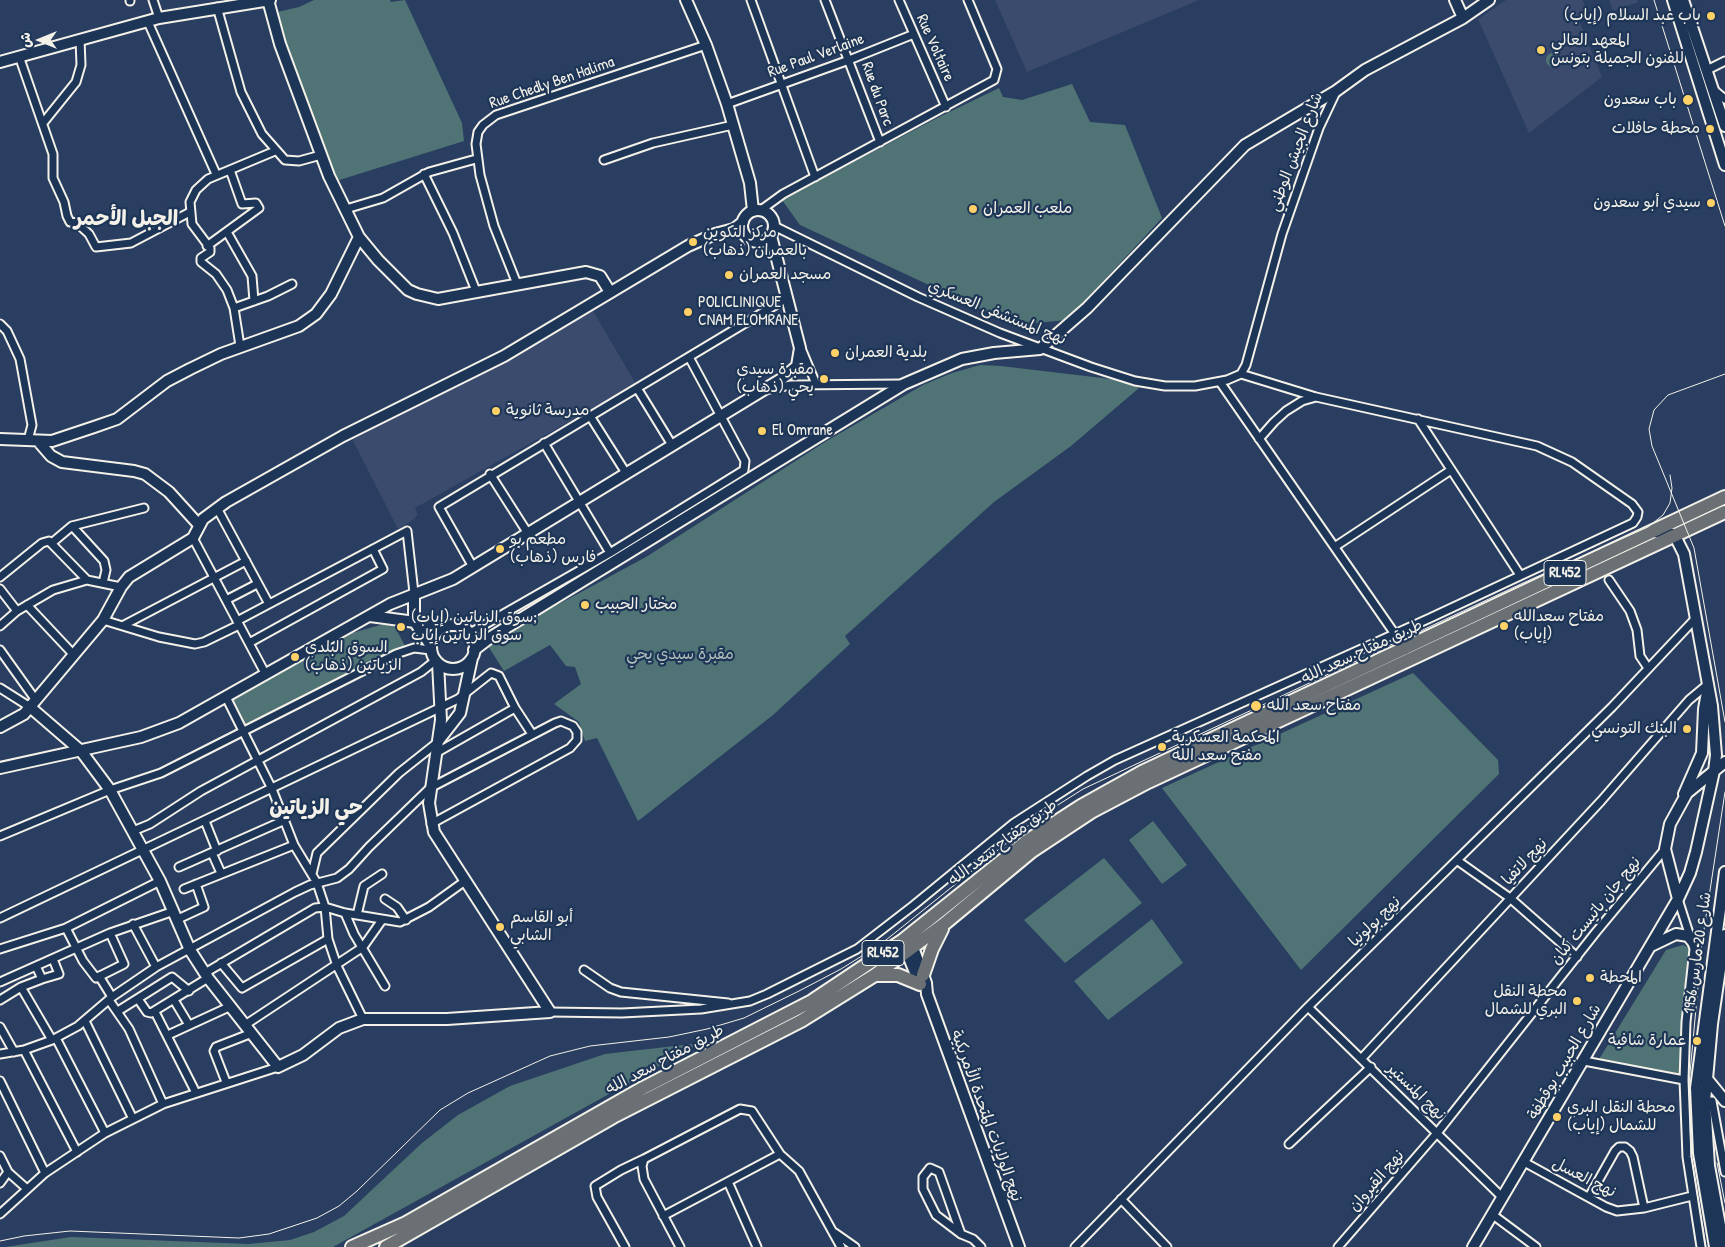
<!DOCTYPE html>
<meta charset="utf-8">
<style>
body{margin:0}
#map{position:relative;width:1725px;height:1247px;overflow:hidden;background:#293e61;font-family:"Patrick Hand","Playpen Sans Arabic",sans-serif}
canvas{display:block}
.north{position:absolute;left:15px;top:15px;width:50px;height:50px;-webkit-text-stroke:4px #1d3557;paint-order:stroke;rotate:270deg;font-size:14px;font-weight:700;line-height:20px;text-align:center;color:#f4f1e8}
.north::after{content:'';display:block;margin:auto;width:18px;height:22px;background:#f4f1e8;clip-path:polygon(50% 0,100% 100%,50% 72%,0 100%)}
</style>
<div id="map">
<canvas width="1725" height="1247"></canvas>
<div class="north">ش</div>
</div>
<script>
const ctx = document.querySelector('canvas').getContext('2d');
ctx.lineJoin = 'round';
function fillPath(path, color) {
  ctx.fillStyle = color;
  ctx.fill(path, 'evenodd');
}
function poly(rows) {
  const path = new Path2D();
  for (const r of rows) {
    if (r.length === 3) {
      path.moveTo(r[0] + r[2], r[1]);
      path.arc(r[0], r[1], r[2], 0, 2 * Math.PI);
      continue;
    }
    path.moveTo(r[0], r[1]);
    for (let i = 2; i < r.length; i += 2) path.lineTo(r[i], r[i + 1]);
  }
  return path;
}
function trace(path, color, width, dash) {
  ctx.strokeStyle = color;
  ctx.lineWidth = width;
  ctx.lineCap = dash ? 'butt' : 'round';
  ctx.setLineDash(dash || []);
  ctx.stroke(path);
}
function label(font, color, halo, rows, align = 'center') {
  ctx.font = font + ' "Patrick Hand","Playpen Sans Arabic",sans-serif';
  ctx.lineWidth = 4.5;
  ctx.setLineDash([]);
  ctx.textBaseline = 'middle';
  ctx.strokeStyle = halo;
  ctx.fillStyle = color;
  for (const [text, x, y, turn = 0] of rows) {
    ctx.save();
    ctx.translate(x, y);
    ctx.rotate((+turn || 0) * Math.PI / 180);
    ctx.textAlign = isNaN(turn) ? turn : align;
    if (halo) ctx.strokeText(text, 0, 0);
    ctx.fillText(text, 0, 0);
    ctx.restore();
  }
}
const built = poly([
 [995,0,1199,0,1027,72],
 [1506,0,1582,0,1590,15,1579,21,1602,77,1529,133,1478,19],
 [1609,0,1637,0,1638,2,1613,11],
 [590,306,636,384,415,508,418,515,415,516,416,518,398,529,352,439,514,355]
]);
const green = poly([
 [314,0,390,0,391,2,405,0,462,123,464,141,333,182,273,13,299,7],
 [1553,60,7],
 [1072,84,1090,122,1125,125,1162,218,1067,320,1015,325,800,225,782,200,937,118,999,88,1003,97,1022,100],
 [980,365,1001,366,1119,380,1139,388,1071,446,994,502,845,636,850,644,773,715,638,821,597,738,585,741,579,722,554,704,581,684,575,667,566,666,550,645,504,671,488,646,522,624,646,557,825,442,923,385,952,373],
 [384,624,395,627,405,646,243,729,230,700,352,633],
 [1413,673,1498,760,1499,774,1301,970,1162,788],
 [1153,821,1187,865,1162,884,1129,840],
 [1104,858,1142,903,1065,963,1024,920],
 [1152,919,1183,963,1108,1020,1074,981],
 [1683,945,1690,948,1680,1075,1677,1079,1598,1061,1666,950],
 [701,1043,333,1247,5,1247,71,1237,249,1244,290,1240,314,1232,344,1216,422,1143,458,1115,510,1086,605,1054]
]);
const street = poly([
 [130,0,130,1],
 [153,0,159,18],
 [751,0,815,177],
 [825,0,880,142],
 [899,0,946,107],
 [217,7,241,92,262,134,285,160,299,161,321,155],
 [148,22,216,174],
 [19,56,53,154,53,178,64,202,67,216,70,222,77,223,89,234,96,247,131,243,190,212],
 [1707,70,1725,61],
 [1714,90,1725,99],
 [727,104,849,60,914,34],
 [43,123,76,82,81,65,80,39],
 [604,160,653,143,733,125],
 [424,174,453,233,476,291],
 [346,209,383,198,429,172,476,159],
 [761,210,783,194,994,80,997,69,968,0],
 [774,226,918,297,1000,333,1091,367,1135,381,1165,386,1195,386,1227,380,1241,374,1246,365,1282,234,1319,128,1336,92],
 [227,232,252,276,254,301],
 [207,246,259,208,256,203,242,204,230,170],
 [517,284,494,226,480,175,476,144,478,132,483,125,496,115,706,45],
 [234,308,268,296,292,284],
 [0,324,7,331,20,359,32,425,28,440],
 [240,346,234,308,227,290,216,274,201,262,201,258,210,252,210,248,192,224,190,202,196,190,208,179,275,151],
 [801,348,816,384],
 [1220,382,1406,650],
 [637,388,672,445],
 [769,389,791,385,903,384],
 [590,416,626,473],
 [1418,419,1520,575],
 [1259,439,1274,422,1286,411,1302,401,1316,397],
 [544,443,610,553],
 [490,474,527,532],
 [217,508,269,604],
 [72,526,104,561,106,570,103,583],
 [193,538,266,675],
 [53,542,72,526,144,508],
 [1336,546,1451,470],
 [473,567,439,507,787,298],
 [0,577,42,543,49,541,87,580],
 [1609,580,1630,611,1637,630,1640,656,1648,668],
 [0,589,17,611],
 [226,600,257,584],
 [27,605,73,654],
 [103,620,159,637,195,644,204,642,239,625],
 [237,621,407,531,414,593],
 [124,625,246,561],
 [0,626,17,611,53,590,87,580,121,587],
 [470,633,610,553,744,470,745,461,689,357],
 [249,643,383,569,373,549],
 [0,650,35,699],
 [0,688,30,707],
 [226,697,272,789,294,845,317,883,325,907,328,939,337,966,363,1019],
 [436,753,515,708],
 [205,821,217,851],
 [133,831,150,824,201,791,421,672,436,660],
 [0,836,110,790,161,773,396,654,414,648,431,650],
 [212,853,221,873],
 [1458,861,1510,898,1577,957],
 [179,867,285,820],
 [312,874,317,853,399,773,438,742],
 [184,889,294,845],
 [385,899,397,907,406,920],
 [1678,899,1694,949,1686,1022,1684,1080,1687,1157,1701,1247],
 [345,913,354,934,385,986],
 [357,915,364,886,382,874],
 [0,918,458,699,491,673,499,676,515,708,532,734],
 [178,919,204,907,196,884],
 [133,924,156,967],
 [66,928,83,961,96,978,124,964,110,933],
 [0,949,66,928,160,881],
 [221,963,242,988,328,939],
 [584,970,610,988,621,992,728,1003],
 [205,973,315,908,325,907,345,913,400,922,429,907,465,881],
 [99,976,112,997],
 [42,979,59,974,53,959],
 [0,982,110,933,174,911],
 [21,987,52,1040],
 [138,999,147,1012,151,1013,208,978],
 [0,1000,21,987,42,979,36,966],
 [109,1000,129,1029,163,1104],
 [174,1000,189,1025],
 [1308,1007,1503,1198],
 [118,1011,172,977,189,991],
 [155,1012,196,1093],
 [550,1012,622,1013,701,1009,750,1001,767,994,857,949,914,905,1014,823,1087,776,1115,760,1430,618,1633,523,1637,517,1638,512,1632,504,1572,462,1537,446,1316,397,1241,374],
 [85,1021,133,1119],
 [245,1025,363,947,382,920],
 [0,1027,14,1052],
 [168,1035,231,1006],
 [56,1038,105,1133],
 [24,1050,77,1152],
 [0,1054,24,1050,52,1040,78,1026,112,997,156,967,295,892,310,885,337,878,349,869,369,847,430,788,555,723,561,721,573,726,577,732,577,740,570,748,431,824],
 [1362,1058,1601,801,1689,700,1707,685],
 [1584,1061,1684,1080],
 [0,1081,45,1173,0,1214],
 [226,1082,214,1051,216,1047,252,1033],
 [1712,1101,1725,1172],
 [1289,1144,1371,1067],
 [0,1156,8,1172,26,1188],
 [1524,1162,1606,1207,1617,1211,1644,1208,1692,1196],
 [45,1173,105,1133,163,1104,278,1067],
 [0,1183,8,1172],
 [729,1184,757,1247],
 [1589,1197,1615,1151,1619,1147,1625,1147,1630,1151,1633,1157,1644,1208],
 [1121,1199,1167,1247],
 [1493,1215,1536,1247],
 [663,1216,780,1154],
 [835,1233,855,1247],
 [961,1234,939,1172,930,1168,923,1177,923,1189,936,1215,961,1234,973,1239,981,1247],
 [625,1247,597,1197,595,1186,621,1170,644,1159],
 [680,1247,644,1179,642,1166,644,1159,740,1109,752,1111,780,1154,799,1171,841,1247],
 [1075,1247,1306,1009,1612,707,1696,618],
 [1338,1247,1437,1133,1596,932,1665,849]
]);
const secondary = poly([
 [268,0,280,44,329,176,359,237,378,260,408,290,417,294,438,299,586,272,600,276,610,292],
 [686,0,706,45,727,104,750,183,753,211],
 [1455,0,1463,18],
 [1673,0,1725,165],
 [1683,0,1725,126],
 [0,62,159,18,270,0],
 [758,226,16],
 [0,439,52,441,94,427,117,419,167,381,190,369,221,354,299,326,316,314,331,294,359,237],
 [38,441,51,456,62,462,134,471,145,474,169,492,199,525],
 [414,593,414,621,431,646],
 [370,616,445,626],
 [453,647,22],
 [474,650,491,637,904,384,962,359,994,353,1040,349,1087,308,1245,145,1336,91,1365,70,1463,18,1489,0],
 [30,707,81,751,110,790,160,881,190,950,208,978,278,1067,303,1055,339,1028,363,1019,447,1019,550,1012,434,832,429,803,441,720,438,663],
 [0,727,24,714,103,620,121,587,129,577,193,538,203,519,226,502,343,436,504,356,688,246,715,234,734,229,743,222],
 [439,740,460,713,472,658],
 [0,768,141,737,179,723,390,604,453,579,783,378,797,366,800,348,771,236],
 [1684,794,1702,753,1704,709,1707,692],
 [1678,899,1665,849,1670,824,1687,793,1725,762],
 [911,942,926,983,927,994,1019,1247],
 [904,945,918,980],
 [1651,946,1676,934,1688,936,1693,942],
 [1707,1079,1725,1101],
 [1473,1247,1678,899,1690,873,1696,852,1714,771,1716,755,1712,706,1684,554,1674,534,1653,532],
 [1715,1247,1699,1153,1696,1088,1725,872],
 [1724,1247,1709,1166,1705,1101,1712,1024,1725,935]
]);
const highway = poly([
 [875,975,898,975,920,984],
 [923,975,932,949,942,929],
 [352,1247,406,1223,643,1088,812,1001,902,941,1027,841,1081,806,1142,772,1725,497],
 [386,1247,613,1117,801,1021,875,975,944,924,1032,851,1091,812,1148,782,1725,512]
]);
const tram = poly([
 [1654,0,1725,226],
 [1725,374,1668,395,1654,410,1649,429,1652,446,1694,548,1725,722],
 [1717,1163,1725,1203],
 [0,1241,24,1236,70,1231,239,1238,269,1234,317,1218,339,1206,357,1191,440,1110,468,1093,550,1056,590,1046,669,1037,707,1029,744,1018,799,991,841,969,881,944,1039,817,1083,789,1523,583,1648,527,1663,515,1670,503,1672,488,1670,475],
 [1706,1247,1691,1155,1689,1084,1702,943,1725,792]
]);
const markers = [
 [1711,16,5,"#ffd166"],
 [1541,50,5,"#ffd166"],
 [1688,100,6,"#ffd166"],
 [1710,129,5,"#ffd166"],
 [1711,203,5,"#ffd166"],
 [973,209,5,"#ffd166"],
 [693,242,5,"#ffd166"],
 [729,275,5,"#ffd166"],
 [688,312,5,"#ffd166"],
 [835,353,5,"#ffd166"],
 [824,379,5,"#ffd166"],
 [496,411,5,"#ffd166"],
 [762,431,5,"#ffd166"],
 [500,549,5,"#ffd166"],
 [585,605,5,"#ffd166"],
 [1504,626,5,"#ffd166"],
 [401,627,5,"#ffd166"],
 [295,657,5,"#ffd166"],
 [1256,706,6,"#ffd166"],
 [1687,729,5,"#ffd166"],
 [1162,747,5,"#ffd166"],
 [500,927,5,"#ffd166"],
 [1590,978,5,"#ffd166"],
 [1577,1001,5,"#ffd166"],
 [1697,1041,5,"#ffd166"],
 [1557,1117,5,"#ffd166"]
];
const shields = [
 [1565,573,42],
 [883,953,42]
];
const shieldNames = [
 ["RL452",1565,573],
 ["RL452",883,953]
];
const poiNames = [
 ["باب عبد السلام (إياب)",1701,16,"right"],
 ["المعهد العالي",1551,41],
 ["للفنون الجميلة بتونس",1551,59],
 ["باب سعدون",1677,100,"right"],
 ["محطة حافلات",1700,129,"right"],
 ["سيدي أبو سعدون",1701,203,"right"],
 ["ملعب العمران",983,209],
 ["مركز التكوين",703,233],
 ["بالعمران (ذهاب)",703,251],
 ["مسجد العمران",739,275],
 ["POLICLINIQUE",698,303],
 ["CNAM ELOMRANE",698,321],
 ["بلدية العمران",845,353],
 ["مقبرة سيدي",814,370,"right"],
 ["يحي (ذهاب)",814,388,"right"],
 ["مدرسة ثانوية",506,411],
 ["El Omrane",772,431],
 ["مطعم بو",510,540],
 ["فارس (ذهاب)",510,558],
 ["مختار الحبيب",595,605],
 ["مفتاح سعدالله",1514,617],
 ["(إياب)",1514,635],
 ["سوق الزياتين (إياب);",411,618],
 ["سوق الزياتين إياب",411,636],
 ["السوق البلدي",305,648],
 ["الزياتين (ذهاب)",305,666],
 ["مفتاح سعد الله",1267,706],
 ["البنك التونسي",1677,729,"right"],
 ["المحكمة العسكرية",1172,738],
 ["مفتح سعد الله",1172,756],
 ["أبو القاسم",510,918],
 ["الشابي",510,936],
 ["المحطة",1600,978],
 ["محطة النقل",1567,992,"right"],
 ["البري للشمال",1567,1010,"right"],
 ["عمارة شافية",1687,1041,"right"],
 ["محطة النقل البري",1567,1108],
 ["للشمال (إياب)",1567,1126]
];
const streetNames = [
 ["Rue Voltaire",935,48,66],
 ["Rue Paul Verlaine",816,56,-20],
 ["Rue Chedly Ben Halima",552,83,-19],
 ["Rue du Parc",877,94,70],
 ["شارع الجيش الوطني",1296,152,-69],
 ["نهج المستشفى العسكري",997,313,22],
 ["طريق مفتاح سعد الله",1362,652,-25],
 ["طريق مفتاح سعد الله",1003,843,-37],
 ["نهج لاتفيا",1525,862,-47],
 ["نهج جان باتيست كبان",1596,911,-51],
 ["نهج بولونيا",1375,922,-44],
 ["شارع 20 مارس 1956",1698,953,-82],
 ["طريق مفتاح سعد الله",665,1060,-28],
 ["شارع الحبيب بوقطفة",1565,1062,-60],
 ["نهج المنستير",1416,1092,44],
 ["نهج الولايات المتحدة الأمريكية",986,1116,70],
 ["نهج العسل",1584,1178,27],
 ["نهج القيروان",1377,1181,-49]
];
const parkNames = [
 ["مقبرة سيدي يحي",680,655]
];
const districtNames = [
 ["الجبل الأحمر",126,219],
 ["حي الزياتين",316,808]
];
fillPath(built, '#3b4b6e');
fillPath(green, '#507475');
trace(street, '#f4f1e8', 11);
trace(secondary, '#f4f1e8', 14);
trace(highway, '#f4f1e8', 16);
trace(street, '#1d3557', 7);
trace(secondary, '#1d3557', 10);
trace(highway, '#6a7074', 12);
trace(tram, '#f4f1e8', 1);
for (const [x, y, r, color] of markers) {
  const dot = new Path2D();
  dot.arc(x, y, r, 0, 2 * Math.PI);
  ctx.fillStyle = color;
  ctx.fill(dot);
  trace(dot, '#1d3557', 2);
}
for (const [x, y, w] of shields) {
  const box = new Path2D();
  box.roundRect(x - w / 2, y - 12.5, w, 25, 4);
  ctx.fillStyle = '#1d3557';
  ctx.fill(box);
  trace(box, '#f4f1e8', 1);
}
label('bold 15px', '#f4f1e8', null, shieldNames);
label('16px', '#f4f1e8', '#1d3557', poiNames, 'left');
label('16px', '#f4f1e8', '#1d3557', streetNames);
label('16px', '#b2bfba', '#1d3557', parkNames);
label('bold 21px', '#f4f1e8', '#1d3557', districtNames);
</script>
